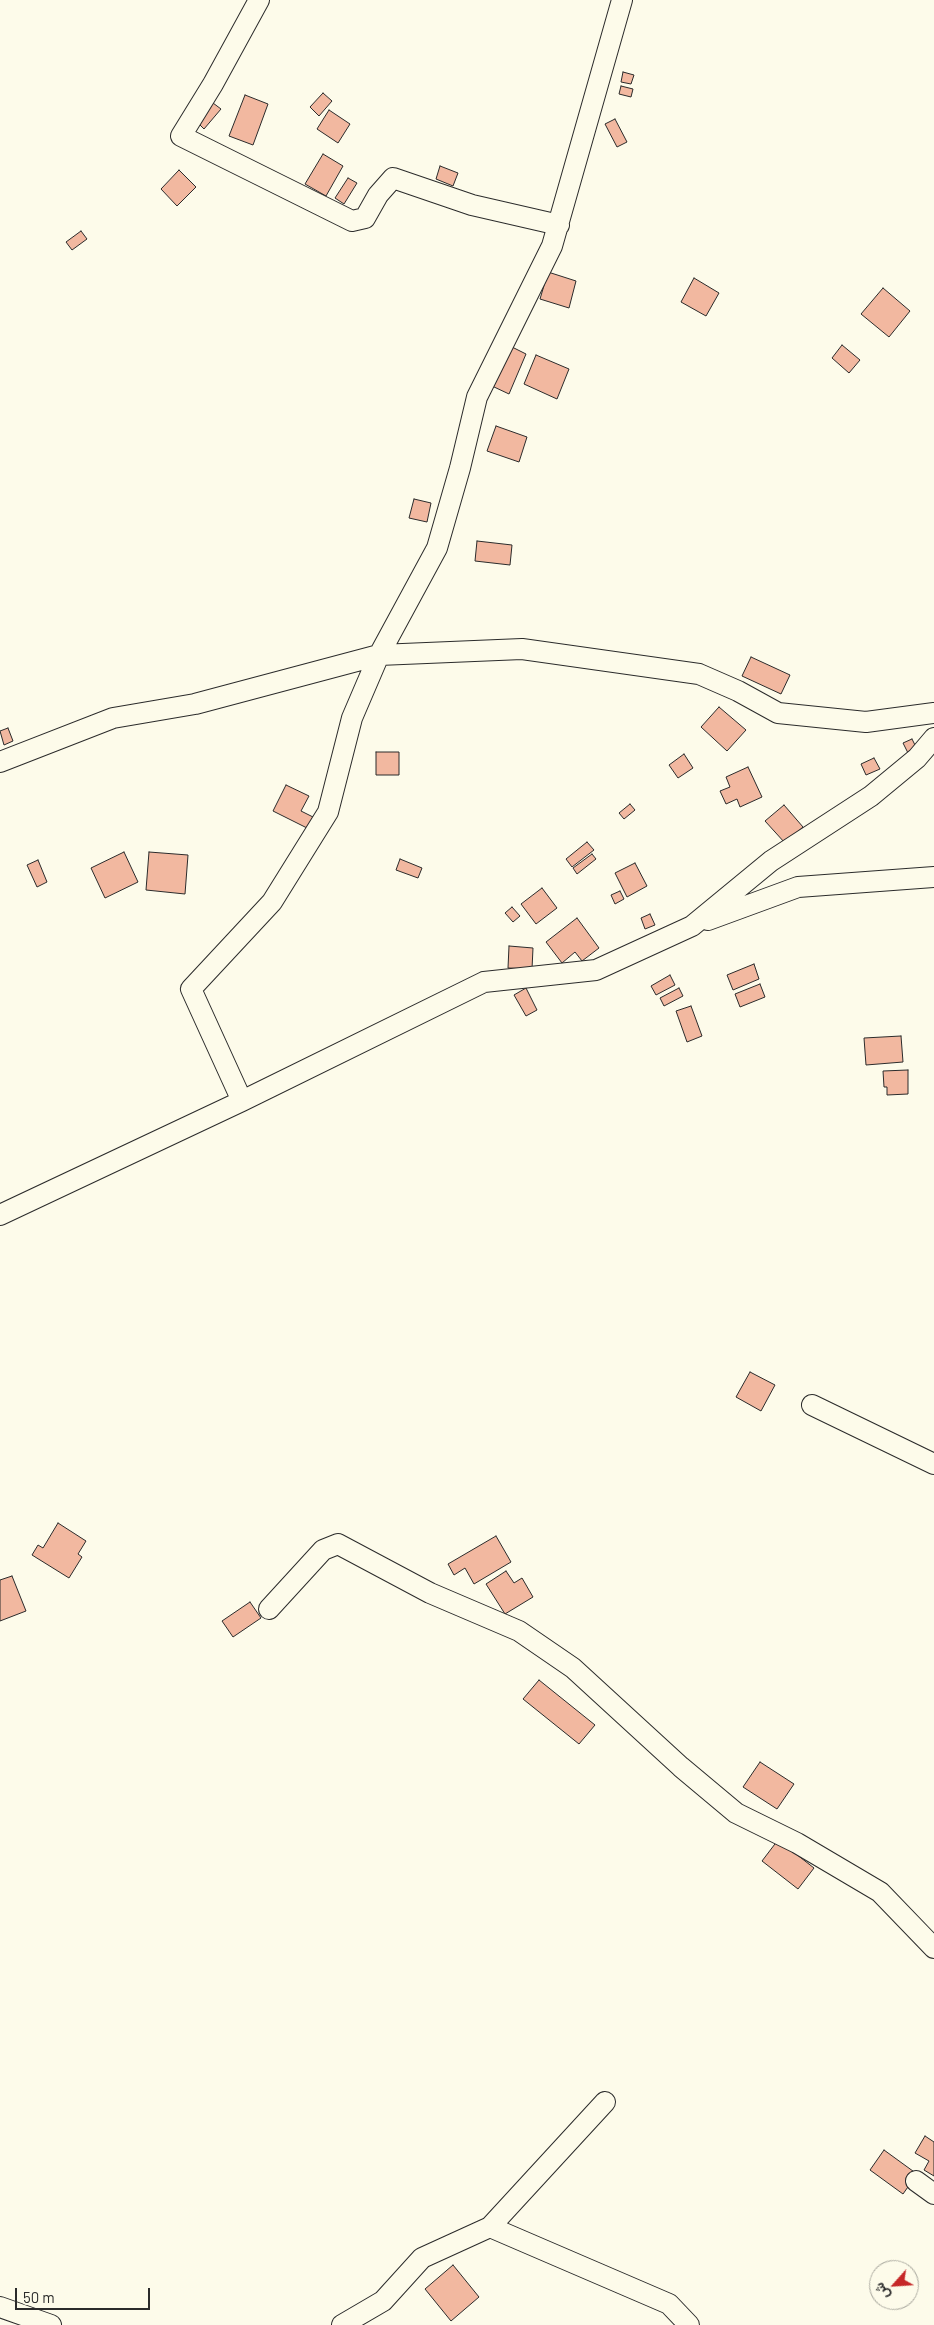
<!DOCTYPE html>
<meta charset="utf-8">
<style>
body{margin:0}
#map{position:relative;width:934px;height:2325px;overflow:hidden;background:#fdfbea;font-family:Barlow,Vazirmatn,sans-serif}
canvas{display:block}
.north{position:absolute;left:869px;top:2260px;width:50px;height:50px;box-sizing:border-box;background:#fdfbea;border:1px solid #a9a89e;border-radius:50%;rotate:244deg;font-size:14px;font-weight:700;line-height:20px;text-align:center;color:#2b2b2b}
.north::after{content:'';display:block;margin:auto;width:18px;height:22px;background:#c62828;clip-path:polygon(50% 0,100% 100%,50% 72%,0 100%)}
.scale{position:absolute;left:15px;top:2288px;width:135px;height:22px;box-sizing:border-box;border:2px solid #2b2b2b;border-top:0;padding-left:6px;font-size:15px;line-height:18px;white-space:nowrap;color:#2b2b2b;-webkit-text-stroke:4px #fdfbea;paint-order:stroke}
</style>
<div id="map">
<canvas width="934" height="2325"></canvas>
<div class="north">ش</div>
<div class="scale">50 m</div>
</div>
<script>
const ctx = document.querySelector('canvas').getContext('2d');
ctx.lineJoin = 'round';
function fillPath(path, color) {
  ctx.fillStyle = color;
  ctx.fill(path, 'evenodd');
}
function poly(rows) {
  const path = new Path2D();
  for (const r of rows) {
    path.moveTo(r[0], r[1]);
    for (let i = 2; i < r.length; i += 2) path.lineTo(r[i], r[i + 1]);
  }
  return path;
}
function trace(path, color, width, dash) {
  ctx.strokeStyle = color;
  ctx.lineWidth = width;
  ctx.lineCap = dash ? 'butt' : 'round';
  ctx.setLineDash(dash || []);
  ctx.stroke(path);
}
const building = poly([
 [623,72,634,75,631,84,621,82,623,72],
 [621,86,633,89,631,97,619,94,621,86],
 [323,93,332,101,319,116,310,107,323,93],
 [245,95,268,104,253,145,229,136,245,95],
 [213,103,221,109,204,129,197,122,213,103],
 [329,110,350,124,338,143,317,129,329,110],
 [615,119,627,142,617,147,605,124,615,119],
 [323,154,343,166,326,196,305,184,323,154],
 [440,166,458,173,453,186,436,179,440,166],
 [179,170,196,187,177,206,161,189,179,170],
 [348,178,357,183,344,204,335,198,348,178],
 [81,231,87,239,72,250,66,242,81,231],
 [548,272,576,281,569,308,540,299,548,272],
 [694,278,719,293,706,316,681,302,694,278],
 [883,288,910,311,889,337,861,314,883,288],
 [842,345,860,360,849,373,832,358,842,345],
 [510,346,526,354,509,394,492,386,510,346],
 [536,355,569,369,557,399,524,384,536,355],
 [496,426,527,437,519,462,487,451,496,426],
 [414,499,431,503,427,522,409,518,414,499],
 [477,541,512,545,510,565,475,561,477,541],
 [751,657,790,675,781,694,742,676,751,657],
 [719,707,746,730,727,751,701,727,719,707],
 [8,728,13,741,4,745,0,731,8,728],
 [912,739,917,749,908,753,903,743,912,739],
 [376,752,399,752,399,775,376,775,376,752],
 [684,754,693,768,678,778,669,765,684,754],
 [874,758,880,769,866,775,861,764,874,758],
 [748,767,762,797,740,807,737,799,726,804,720,791,730,787,726,777,748,767],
 [286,785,309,796,301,811,313,817,307,828,273,811,286,785],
 [630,804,635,810,624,819,619,813,630,804],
 [784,805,803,827,785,843,765,821,784,805],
 [587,842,594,850,572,867,566,859,587,842],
 [124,852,138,882,105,898,91,868,124,852],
 [149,852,188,855,185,894,146,890,149,852],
 [592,854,596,859,577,874,573,868,592,854],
 [400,859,422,868,418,878,396,870,400,859],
 [38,860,47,882,37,887,27,865,38,860],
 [635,863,647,886,627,897,615,873,635,863],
 [542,888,557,908,536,924,521,904,542,888],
 [620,891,624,899,615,904,611,895,620,891],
 [512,907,520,916,513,922,505,913,512,907],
 [650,914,655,925,645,929,641,918,650,914],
 [577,918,599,948,582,961,575,952,562,963,546,942,577,918],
 [509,946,533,948,532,969,508,968,509,946],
 [754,964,759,979,733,990,727,975,754,964],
 [670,975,675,985,656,995,651,986,670,975],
 [760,984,765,997,740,1007,735,994,760,984],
 [526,988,537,1010,526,1016,514,995,526,988],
 [679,988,683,996,664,1006,660,998,679,988],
 [691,1006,702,1036,687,1042,676,1011,691,1006],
 [901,1036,903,1062,866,1065,864,1038,901,1036],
 [908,1070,908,1094,887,1095,887,1087,884,1087,883,1071,908,1070],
 [750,1372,775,1385,761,1411,736,1397,750,1372],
 [58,1523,86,1541,78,1554,82,1557,69,1578,32,1555,38,1545,43,1548,58,1523],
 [496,1536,511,1562,474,1584,465,1568,454,1575,448,1564,496,1536],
 [506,1571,514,1583,522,1578,533,1597,505,1614,486,1584,506,1571],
 [12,1576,26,1611,0,1621,0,1580,12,1576],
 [250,1602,261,1618,233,1637,222,1621,250,1602],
 [539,1680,595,1725,579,1744,523,1699,539,1680],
 [760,1762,794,1784,777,1809,743,1787,760,1762],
 [778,1840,814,1868,798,1889,762,1861,778,1840],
 [925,2136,934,2142,934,2176,924,2170,929,2161,915,2153,925,2136],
 [884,2150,917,2174,903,2194,870,2170,884,2150],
 [453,2265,479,2297,451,2321,425,2289,453,2265]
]);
const minor = poly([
 [259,0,213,84,181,136,352,221,365,218,378,195,393,178,472,205,559,225],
 [0,762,113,718,195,704,379,655,522,649,699,674,738,691,778,713,866,722,934,713],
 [708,920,798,887,934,877],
 [242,1101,191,989,272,902,328,812,352,718,379,655,437,548,460,468,477,397,552,246,622,0],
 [0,1215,242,1101,484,982,596,970,692,926,771,861,871,796,917,758,934,738],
 [812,1405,934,1464],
 [269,1609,323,1550,338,1544,430,1593,519,1631,573,1668,681,1767,736,1813,797,1843,880,1892,934,1948],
 [605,2102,490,2227,669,2304,689,2325],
 [916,2181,934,2194],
 [0,2307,51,2325],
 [342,2325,383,2301,422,2258,490,2227]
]);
fillPath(building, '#f2b8a0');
trace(building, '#2b2b2b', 1);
trace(minor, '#2b2b2b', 22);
trace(minor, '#fdfbea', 20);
</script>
